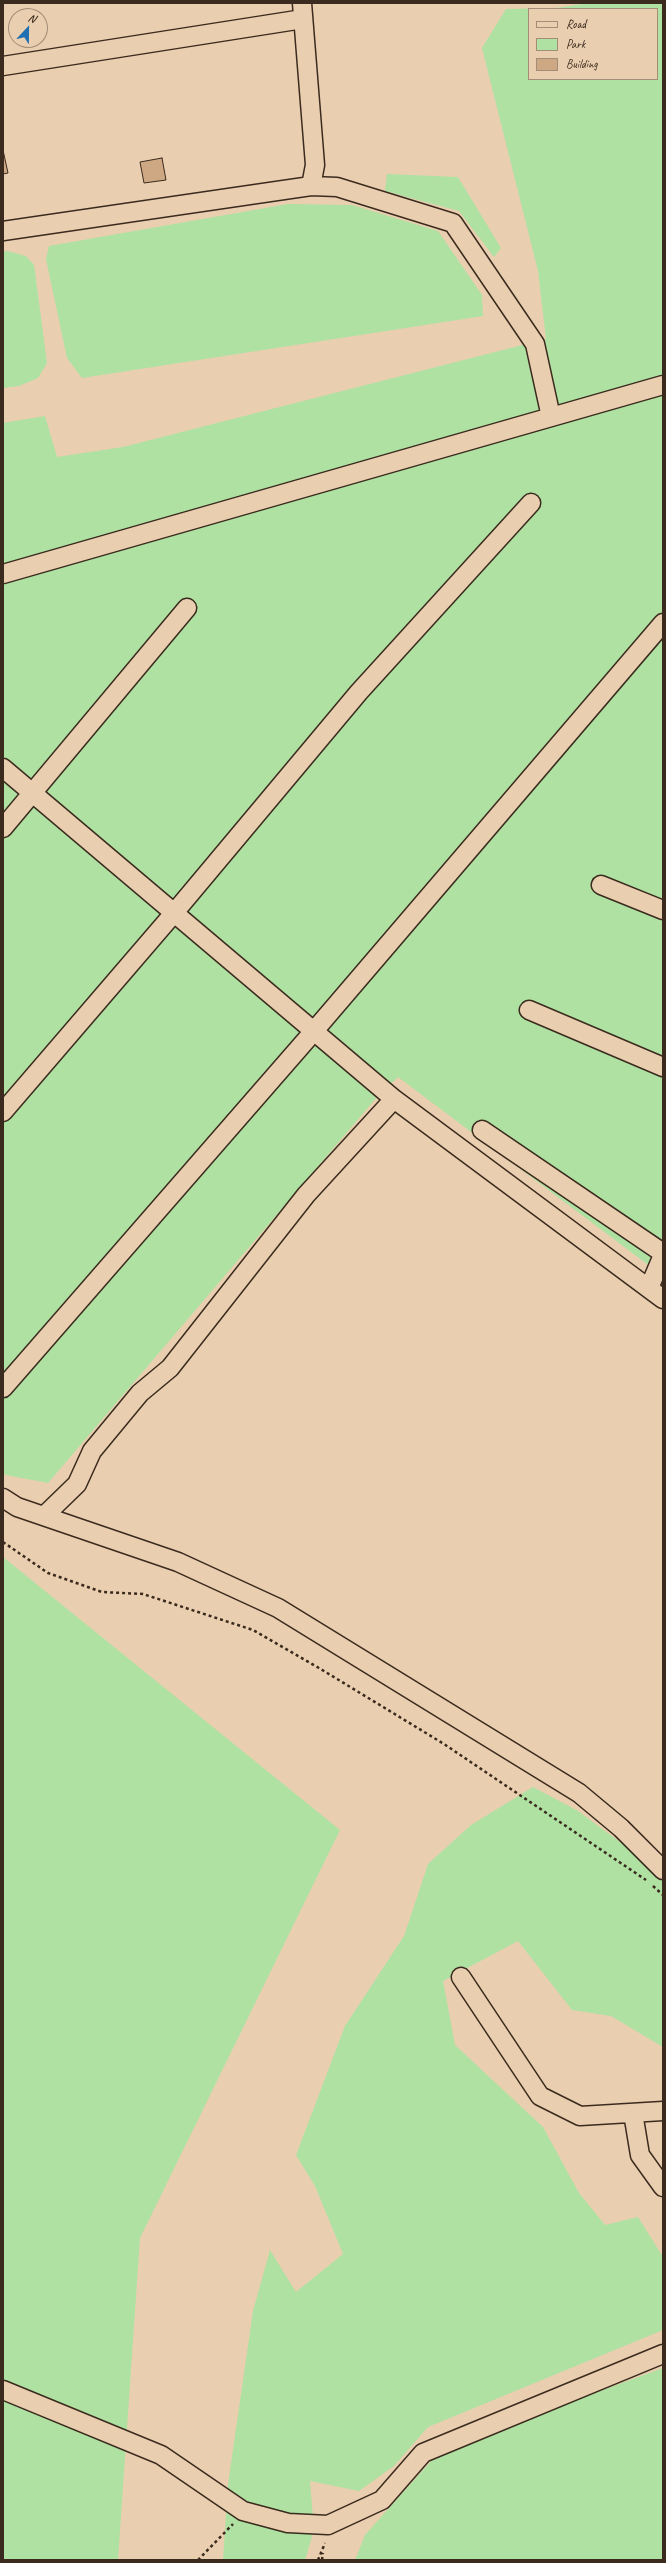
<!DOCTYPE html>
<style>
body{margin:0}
#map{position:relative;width:666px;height:2563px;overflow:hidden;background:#e9cfb0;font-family:Caveat,sans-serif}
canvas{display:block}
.frame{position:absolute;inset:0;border:4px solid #3b2a1e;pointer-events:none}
.legend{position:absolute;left:528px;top:8px;width:130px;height:72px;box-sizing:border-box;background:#e9cfb0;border:1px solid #a38d76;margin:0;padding:5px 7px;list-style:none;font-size:12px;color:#3b2a1e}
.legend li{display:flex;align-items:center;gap:8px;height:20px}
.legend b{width:20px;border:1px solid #a38d76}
.north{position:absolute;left:8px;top:8px;width:40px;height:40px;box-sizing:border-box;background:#e9cfb0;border:1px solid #a38d76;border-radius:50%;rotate:22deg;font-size:11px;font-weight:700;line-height:16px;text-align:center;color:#3b2a1e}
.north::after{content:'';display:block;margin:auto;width:14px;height:18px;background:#1f6fb2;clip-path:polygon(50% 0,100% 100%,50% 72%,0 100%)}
</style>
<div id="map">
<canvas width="666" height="2563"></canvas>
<div class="frame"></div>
<ul class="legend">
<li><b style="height:5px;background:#e9cfb0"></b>Road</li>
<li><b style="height:11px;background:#aee1a2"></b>Park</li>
<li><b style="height:11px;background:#cda883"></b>Building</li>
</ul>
<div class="north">N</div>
</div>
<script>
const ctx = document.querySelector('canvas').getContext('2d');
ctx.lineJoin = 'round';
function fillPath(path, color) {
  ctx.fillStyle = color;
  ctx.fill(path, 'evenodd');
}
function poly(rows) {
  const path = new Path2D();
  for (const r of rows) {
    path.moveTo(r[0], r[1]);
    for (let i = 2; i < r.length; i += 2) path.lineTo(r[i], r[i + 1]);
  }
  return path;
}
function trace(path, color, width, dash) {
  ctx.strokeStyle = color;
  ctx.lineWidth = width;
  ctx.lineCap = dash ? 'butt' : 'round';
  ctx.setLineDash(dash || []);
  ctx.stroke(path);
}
const green = poly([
 [590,3,663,3,663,1276,398,1077,378,1096,48,1483,6,1475,3,1473,3,423,45,416,57,457,123,447,546,339,538,271,482,48,506,9,556,8],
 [529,9,657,9,657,79,529,79],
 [387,174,458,177,501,248,494,257,459,211,385,191],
 [288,204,352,205,438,231,482,295,483,316,82,378,67,358,46,259,49,246],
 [7,251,26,256,34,265,47,363,38,378,19,386,3,388,3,252],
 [3,1557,340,1830,140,2238,118,2560,3,2560],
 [533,1787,578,1811,643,1859,663,1876,663,2047,611,2016,572,2010,518,1941,443,1981,455,2045,543,2127,579,2193,605,2225,638,2217,663,2257,663,2330,428,2427,394,2466,359,2491,310,2481,314,2530,305,2560,223,2560,228,2484,253,2311,270,2250,296,2292,343,2254,315,2186,296,2155,345,2026,404,1936,428,1864,471,1825],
 [663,2368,663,2560,355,2560,365,2535,432,2460,521,2420]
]);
const building = poly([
 [3,150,8,173,3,174,3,150],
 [162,158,166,180,144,183,140,162,162,158]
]);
const path = poly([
 [3,1542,48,1573,102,1592,143,1594,253,1630,319,1668,444,1744,646,1880],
 [653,1886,663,1895],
 [198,2560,233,2524],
 [318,2560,325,2543],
 [322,2560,323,2553]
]);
const minor = poly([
 [302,3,315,165,311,186],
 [3,66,303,19],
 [3,231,311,186,337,187,453,223,535,344,551,417],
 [3,574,663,385],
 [3,768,394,1099,663,1299],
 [3,828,187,608],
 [601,885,663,910],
 [529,1010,663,1067],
 [3,1112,174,913,359,692,531,503],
 [482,1130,663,1253],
 [649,1288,663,1255],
 [3,1388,314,1031,663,623],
 [3,1498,17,1507,178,1562,278,1608,579,1793,621,1828,663,1870],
 [44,1516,77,1484,92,1451,140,1393,170,1368,306,1195,394,1099],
 [461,1977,540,2096,580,2116,663,2111],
 [633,2113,640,2155,663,2187],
 [3,2390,161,2455,243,2511,288,2523,328,2525,382,2500,423,2453,663,2354]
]);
fillPath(green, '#aee1a2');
fillPath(building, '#cda883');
trace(building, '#3b2a1e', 1);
trace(minor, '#3b2a1e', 21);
trace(path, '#3b2a1e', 2.5, [3, 3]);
trace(minor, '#e9cfb0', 18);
</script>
